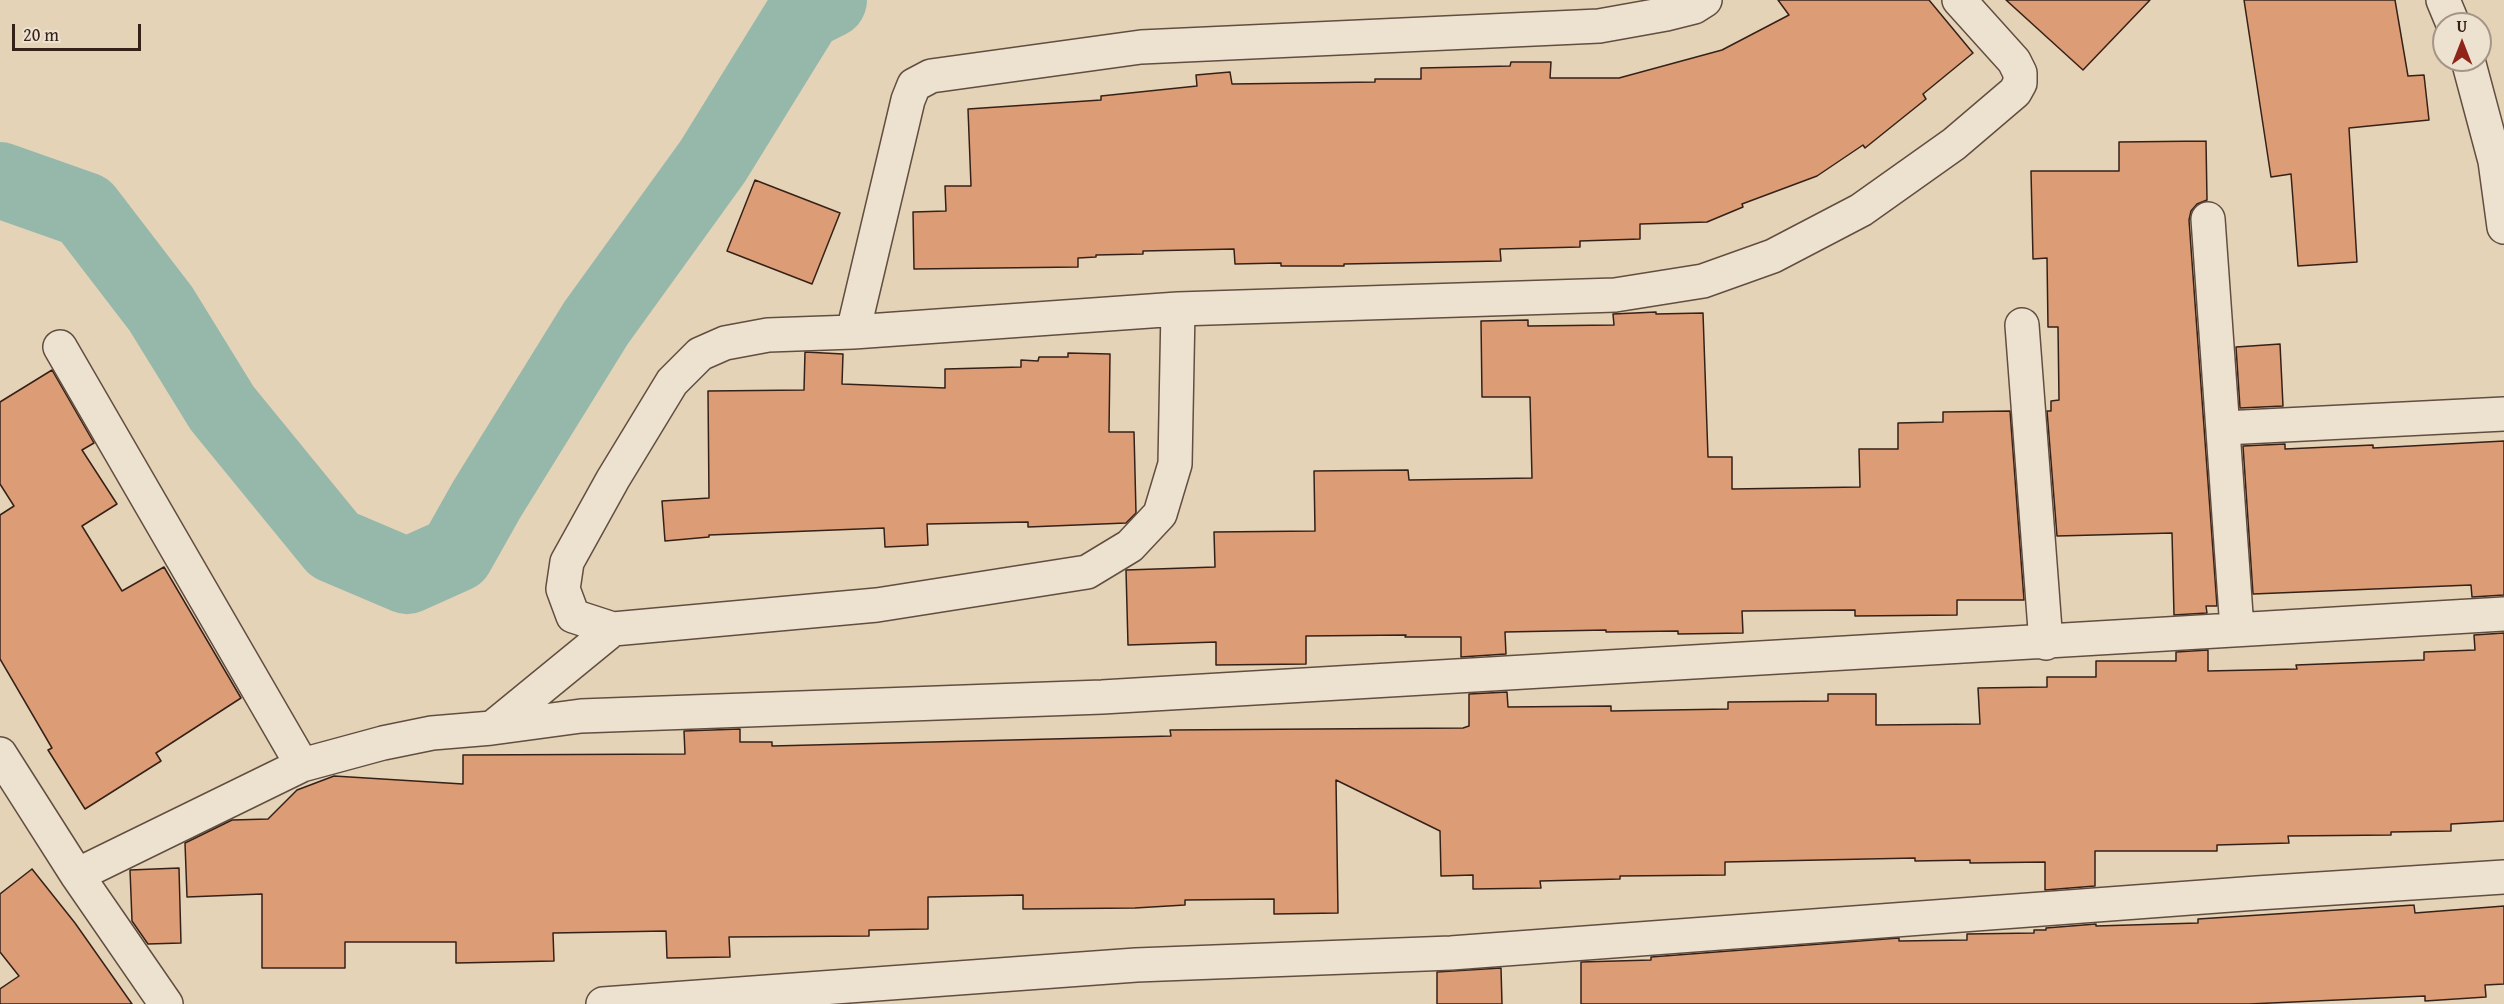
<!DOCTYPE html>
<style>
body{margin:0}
#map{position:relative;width:2504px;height:1004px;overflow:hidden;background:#e4d3b7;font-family:"Gentium Book Plus",serif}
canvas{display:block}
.north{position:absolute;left:2432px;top:12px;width:60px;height:60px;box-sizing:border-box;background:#ede2d0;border:2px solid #a49586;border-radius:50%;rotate:0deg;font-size:16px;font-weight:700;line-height:24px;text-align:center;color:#362118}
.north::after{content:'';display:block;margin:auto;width:21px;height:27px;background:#8f2418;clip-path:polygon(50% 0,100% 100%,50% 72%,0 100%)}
.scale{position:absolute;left:12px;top:24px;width:129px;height:27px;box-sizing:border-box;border:3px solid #362118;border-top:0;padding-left:8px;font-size:18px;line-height:21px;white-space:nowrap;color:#362118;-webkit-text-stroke:4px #ede2d0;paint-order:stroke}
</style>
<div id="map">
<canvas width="2504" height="1004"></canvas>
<div class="north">U</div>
<div class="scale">20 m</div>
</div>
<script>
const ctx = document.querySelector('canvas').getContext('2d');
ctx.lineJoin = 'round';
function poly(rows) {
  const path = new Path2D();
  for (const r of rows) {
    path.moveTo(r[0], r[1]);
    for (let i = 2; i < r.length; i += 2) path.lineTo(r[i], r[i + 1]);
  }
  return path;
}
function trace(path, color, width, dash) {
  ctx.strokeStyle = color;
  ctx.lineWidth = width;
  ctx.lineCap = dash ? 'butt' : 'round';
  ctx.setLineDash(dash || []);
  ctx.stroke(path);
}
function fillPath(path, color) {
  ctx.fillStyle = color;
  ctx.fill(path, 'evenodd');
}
const river = poly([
 [0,180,85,210,161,309,222,408,334,545,407,576,456,554,487,499,596,323,713,161,805,12,829,0]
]);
const building = poly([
 [1778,0,1929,0,1973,53,1923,94,1926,99,1865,148,1863,145,1817,176,1742,204,1743,207,1707,222,1640,224,1640,239,1580,241,1580,247,1500,249,1501,261,1344,264,1344,266,1281,266,1281,263,1235,264,1234,249,1143,251,1143,254,1096,255,1096,257,1078,258,1078,267,914,269,913,212,946,211,945,186,971,186,968,109,1101,100,1101,96,1197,86,1196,75,1230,72,1232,84,1375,82,1375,79,1421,79,1421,68,1510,66,1511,62,1551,62,1550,78,1619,78,1722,50,1789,15,1778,0],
 [2006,0,2150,0,2083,70,2006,0],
 [2244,0,2395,0,2408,76,2424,75,2429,120,2349,128,2357,262,2298,266,2291,174,2271,177,2244,0],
 [2206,141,2207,200,2197,204,2191,211,2189,220,2217,606,2206,606,2207,613,2174,615,2172,533,2057,536,2047,411,2051,411,2051,401,2059,400,2058,327,2048,327,2047,258,2033,259,2031,171,2119,171,2119,142,2206,141],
 [755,180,840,213,812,284,727,251,755,180],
 [1656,312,1656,314,1703,313,1708,457,1732,457,1732,489,1860,487,1859,449,1898,449,1898,423,1943,422,1943,412,2010,411,2024,600,1957,600,1957,615,1855,616,1855,610,1742,611,1743,633,1678,634,1678,631,1606,632,1606,630,1505,632,1506,654,1461,657,1461,637,1405,637,1406,635,1306,636,1306,664,1216,665,1216,642,1128,645,1126,570,1215,567,1214,532,1315,531,1314,471,1408,470,1409,480,1532,478,1530,397,1482,397,1481,321,1528,320,1528,326,1614,325,1613,314,1656,312],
 [2280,344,2283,406,2240,408,2236,347,2280,344],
 [805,352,843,354,842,384,945,388,945,369,1021,367,1021,360,1038,361,1039,357,1068,357,1068,353,1110,354,1109,432,1134,432,1136,513,1126,523,1028,527,1028,522,927,524,928,545,885,547,884,528,709,535,709,537,665,541,662,501,709,498,708,391,804,390,805,352],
 [52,370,94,443,82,450,117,504,82,526,122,591,164,567,241,698,156,753,161,761,85,809,48,750,52,748,0,659,0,515,14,506,0,484,0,402,52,370],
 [2504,441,2504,595,2472,597,2471,585,2253,594,2243,446,2285,444,2285,449,2373,445,2373,448,2504,441],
 [2504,633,2504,821,2451,824,2451,831,2391,832,2391,835,2288,836,2289,843,2217,845,2217,851,2095,851,2095,886,2045,890,2045,862,1970,863,1970,860,1915,861,1915,858,1725,862,1725,875,1620,876,1620,879,1540,881,1541,888,1473,889,1473,875,1441,876,1440,831,1336,780,1338,913,1274,914,1274,899,1185,900,1185,905,1135,908,1023,909,1023,895,928,897,928,929,869,930,869,936,729,937,730,957,667,958,666,931,553,933,554,961,456,963,456,942,345,942,345,968,262,968,262,894,187,897,185,843,232,820,268,819,297,790,334,776,463,784,463,755,685,754,684,731,740,729,740,742,772,742,772,746,1171,736,1170,730,1463,728,1469,726,1469,694,1507,692,1508,707,1611,706,1611,711,1728,709,1728,702,1828,701,1828,694,1876,694,1876,725,1980,724,1978,688,2047,687,2047,677,2096,677,2096,661,2176,661,2176,652,2208,650,2208,671,2297,669,2296,665,2424,660,2424,652,2475,650,2474,635,2504,633],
 [179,868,181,943,148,944,132,921,130,870,179,868],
 [32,869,75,923,132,1004,0,1004,0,989,19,976,0,952,0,894,32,869],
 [2414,905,2415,913,2504,906,2504,984,2485,985,2486,997,2425,1001,2425,996,2249,1004,1581,1004,1581,962,1651,960,1651,957,1899,938,1899,941,1967,940,1967,934,2034,933,2034,930,2046,930,2046,928,2096,924,2096,926,2198,923,2198,919,2414,905],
 [1501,968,1502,1004,1437,1004,1437,972,1501,968]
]);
const street = poly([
 [2443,0,2453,24],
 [2468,60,2495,161,2504,227],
 [2208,219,2237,629],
 [1178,309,1175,464,1160,514,1130,546,1087,572,877,605,613,629,573,616,563,589,567,562,613,479,672,382,700,354,725,343,768,335,853,332,1178,309,1615,295,1703,281,1773,256,1861,210,1954,144,2015,92,2020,83,2020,73,2014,61,1959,0],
 [2022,325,2046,643],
 [853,332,908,100,914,85,931,76,1141,47,1599,26,1666,14,1694,7,1705,0],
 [60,347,302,765],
 [2224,428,2504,414],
 [492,728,613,629],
 [0,754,77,875,166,1004],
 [77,875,302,765,383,743,432,733,492,728,581,716,1102,697,2504,614],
 [603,1004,1136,965,1451,953,2257,893,2504,877]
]);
trace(river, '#96b8ab', 76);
fillPath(building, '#dc9c76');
trace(building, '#362118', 1.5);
trace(street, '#624e40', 36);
trace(street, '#ede2d0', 33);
</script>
